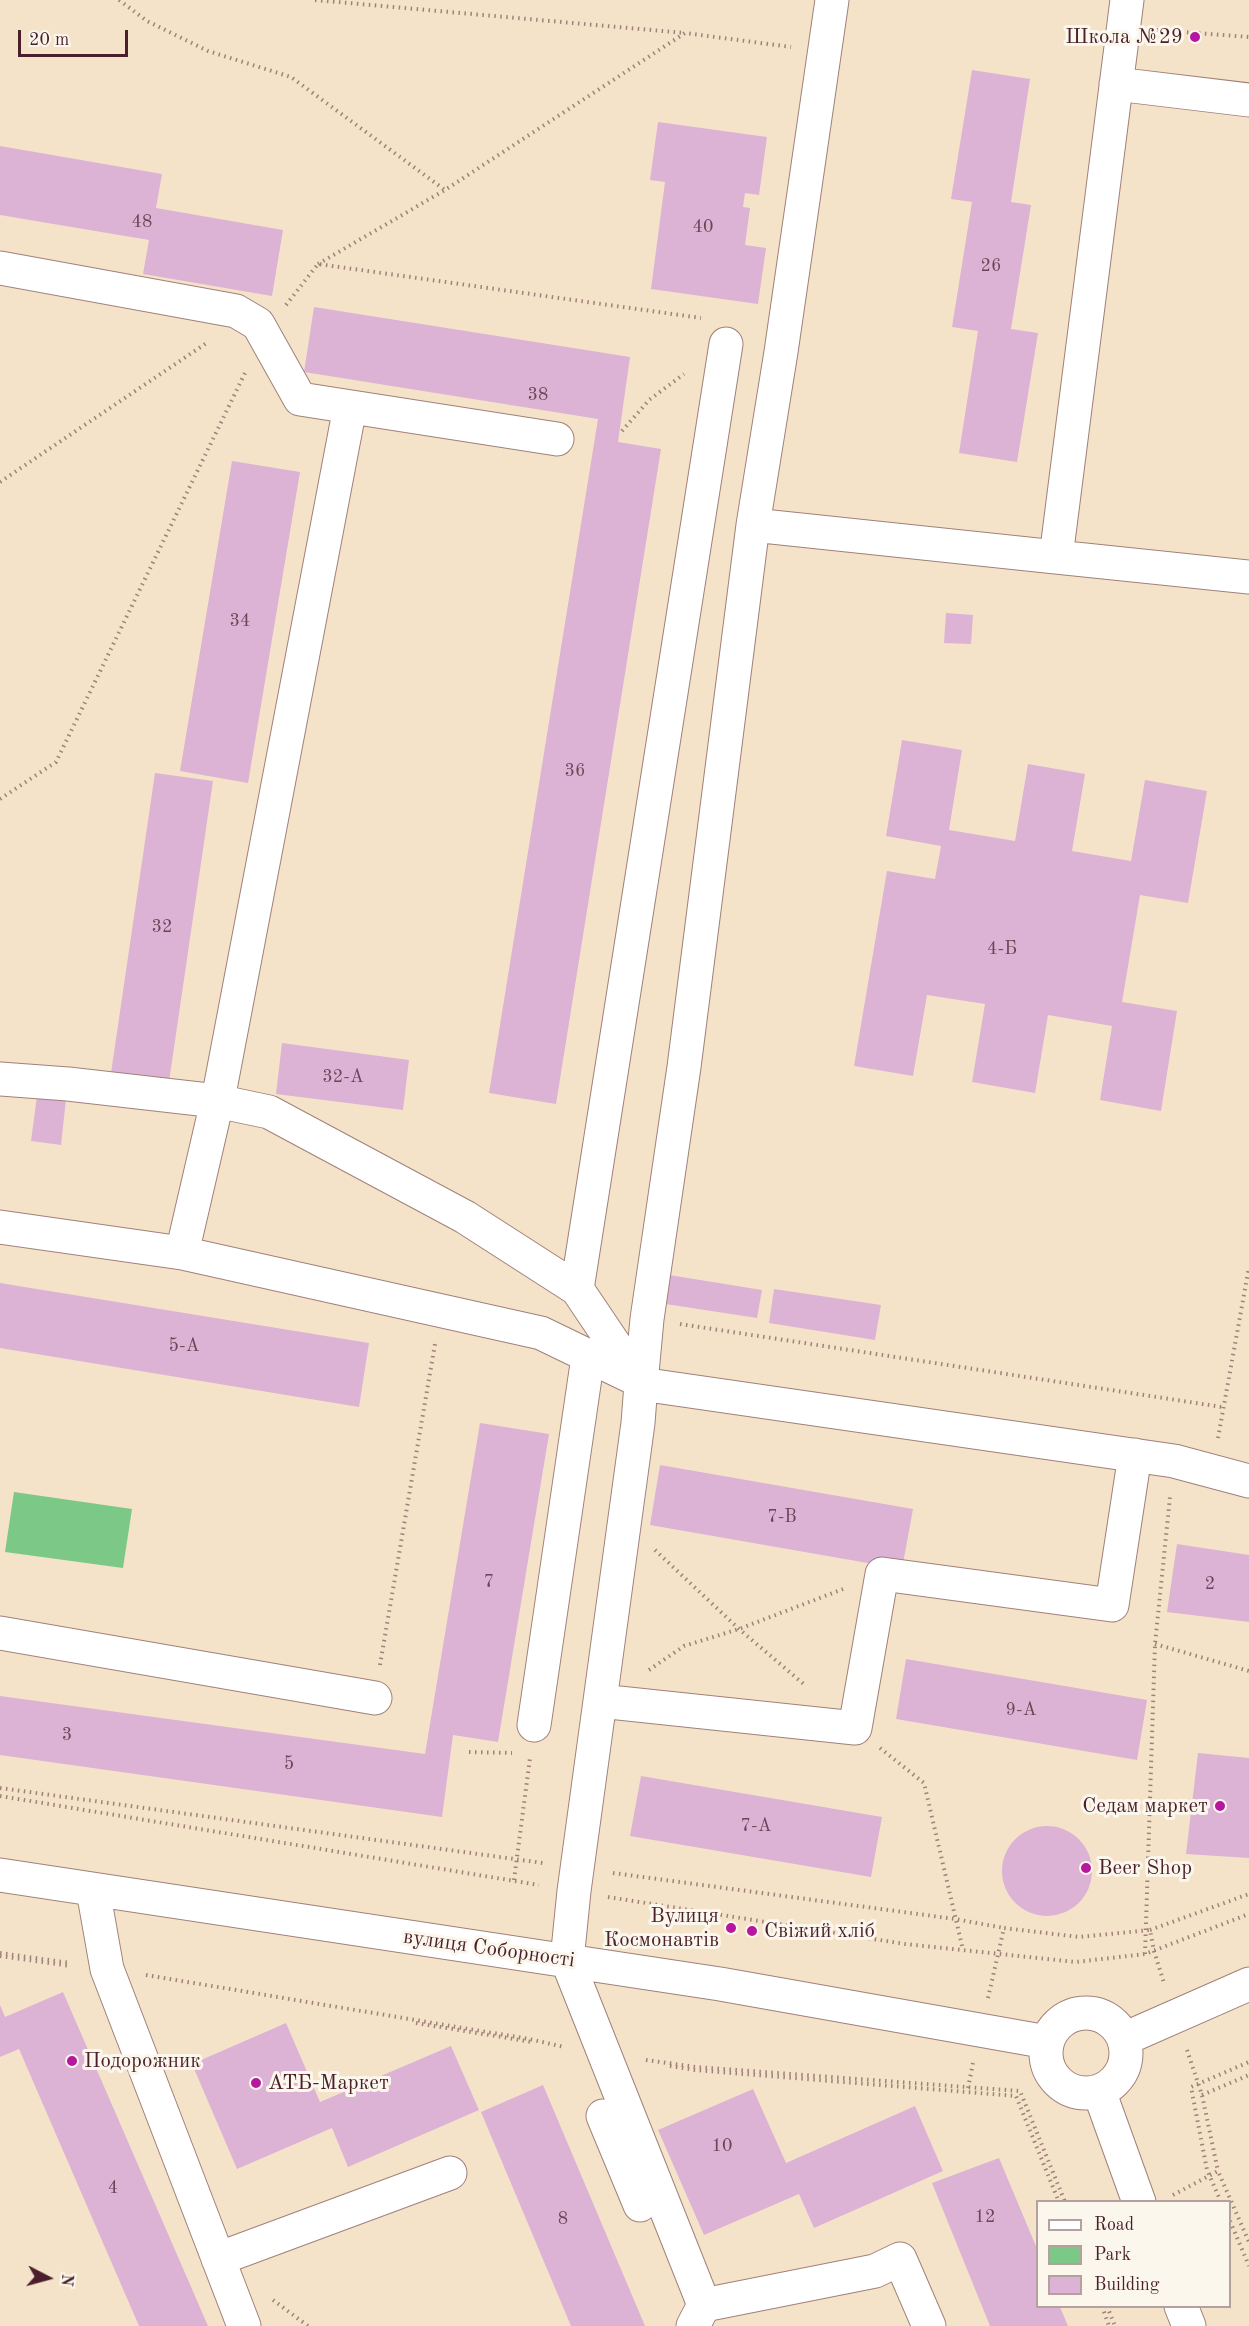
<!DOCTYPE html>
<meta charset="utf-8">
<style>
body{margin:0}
#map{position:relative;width:1249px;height:2326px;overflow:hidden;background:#f5e3c9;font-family:"Old Standard TT",serif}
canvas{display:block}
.legend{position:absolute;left:1036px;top:2200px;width:195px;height:108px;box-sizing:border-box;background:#fbf7ec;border:2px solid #b4a19f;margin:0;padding:8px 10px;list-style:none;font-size:18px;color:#4a1f2b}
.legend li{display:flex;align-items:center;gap:12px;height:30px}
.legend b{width:30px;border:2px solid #b4a19f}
.north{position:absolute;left:18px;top:2248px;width:60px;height:60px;-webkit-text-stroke:4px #fbf7ec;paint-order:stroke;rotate:96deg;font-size:16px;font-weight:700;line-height:24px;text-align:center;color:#4a1f2b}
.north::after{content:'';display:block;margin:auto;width:21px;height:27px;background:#4a1f2b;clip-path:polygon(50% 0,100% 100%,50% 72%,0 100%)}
.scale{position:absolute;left:18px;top:30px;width:110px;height:27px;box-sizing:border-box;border:3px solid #4a1f2b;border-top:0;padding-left:8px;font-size:18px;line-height:21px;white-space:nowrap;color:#4a1f2b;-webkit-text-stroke:4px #fbf7ec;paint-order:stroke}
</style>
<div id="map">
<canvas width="1249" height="2326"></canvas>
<ul class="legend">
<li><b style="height:8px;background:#fff"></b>Road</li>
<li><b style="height:16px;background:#7bc887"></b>Park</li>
<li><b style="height:16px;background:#dcb3d5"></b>Building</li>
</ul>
<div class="north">N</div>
<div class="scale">20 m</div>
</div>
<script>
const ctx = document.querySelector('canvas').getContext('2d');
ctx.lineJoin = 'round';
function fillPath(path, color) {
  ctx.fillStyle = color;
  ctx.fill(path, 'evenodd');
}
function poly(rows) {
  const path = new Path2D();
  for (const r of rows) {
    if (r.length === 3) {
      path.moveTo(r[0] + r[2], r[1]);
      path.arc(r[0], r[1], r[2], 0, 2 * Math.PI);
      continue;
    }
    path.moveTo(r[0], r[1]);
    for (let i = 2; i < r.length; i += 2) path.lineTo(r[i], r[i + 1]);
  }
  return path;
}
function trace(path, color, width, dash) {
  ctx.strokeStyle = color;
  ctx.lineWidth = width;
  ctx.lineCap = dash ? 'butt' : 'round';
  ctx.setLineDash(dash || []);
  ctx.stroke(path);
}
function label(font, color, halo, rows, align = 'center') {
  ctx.font = font + ' "Old Standard TT",serif';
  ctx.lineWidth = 6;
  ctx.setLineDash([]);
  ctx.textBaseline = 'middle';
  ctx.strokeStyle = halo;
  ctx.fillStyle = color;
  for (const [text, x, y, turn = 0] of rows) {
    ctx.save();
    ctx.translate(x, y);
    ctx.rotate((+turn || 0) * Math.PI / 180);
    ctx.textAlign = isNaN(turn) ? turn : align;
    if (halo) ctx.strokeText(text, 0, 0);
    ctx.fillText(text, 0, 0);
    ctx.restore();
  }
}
const green = poly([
 [14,1492,132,1509,123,1568,5,1552]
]);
const building = poly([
 [972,70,1030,79,1011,202,1031,205,1011,329,1038,333,1017,462,959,453,978,331,952,327,972,202,951,199],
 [658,122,767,137,759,195,745,193,743,207,750,208,745,245,766,248,758,304,651,289,665,182,650,180],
 [0,146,162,174,156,208,283,230,272,296,143,274,149,240,0,215],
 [314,307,630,357,618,442,661,449,556,1104,489,1093,598,419,304,372],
 [232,461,300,472,248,783,180,771],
 [946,613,973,615,971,644,944,643],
 [902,740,962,750,949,830,1015,841,1028,764,1085,774,1072,851,1131,861,1145,780,1207,791,1188,903,1140,895,1122,1002,1177,1011,1161,1111,1100,1100,1112,1026,1048,1015,1035,1093,972,1082,985,1004,927,995,913,1076,854,1066,887,871,935,879,941,846,886,836],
 [155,773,213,781,169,1082,111,1073],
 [282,1043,409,1060,403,1110,276,1094],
 [37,1096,66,1099,61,1145,31,1141],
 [663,1274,762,1290,757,1318,659,1303],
 [0,1283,369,1343,359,1407,0,1348],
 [774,1289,881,1305,875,1340,769,1323],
 [480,1423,549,1434,498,1742,453,1735,442,1817,0,1755,0,1696,425,1754],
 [660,1465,913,1509,902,1569,650,1525],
 [1177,1544,1249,1555,1249,1622,1167,1612],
 [906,1659,1147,1700,1137,1760,896,1719],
 [1198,1753,1249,1758,1249,1858,1186,1854],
 [641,1776,882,1817,871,1877,630,1836],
 [1047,1871,45],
 [63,1992,208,2326,139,2326,19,2049,0,2057,0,2005,5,2017],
 [286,2023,320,2102,451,2046,479,2110,348,2167,332,2128,237,2169,192,2064],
 [543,2085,645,2326,571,2326,481,2112],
 [753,2089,786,2163,915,2106,943,2171,814,2228,799,2194,704,2235,658,2130],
 [999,2158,1038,2251,1038,2306,1060,2307,1068,2326,990,2326,932,2183]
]);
const path = poly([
 [119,0,147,21,208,51,291,77,445,190],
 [315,0,685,33],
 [1157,30,1249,37],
 [318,264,445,190,685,33,791,47],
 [286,305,318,264,701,318],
 [622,431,649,400,684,374],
 [0,482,208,342],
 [0,799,56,762,245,373],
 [680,1324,1222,1407],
 [1218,1438,1249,1267],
 [655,1550,739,1629,806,1686],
 [1155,1644,1249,1671],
 [380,1665,435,1344],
 [649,1670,684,1646,739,1629,843,1589],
 [880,1748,924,1783,963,1950],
 [469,1752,512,1753],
 [0,1788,543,1863],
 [0,1796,539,1885],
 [613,1873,955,1919,1004,1928],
 [514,1880,530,1758],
 [608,1897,905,1944,1076,1962,1145,1954,1249,1914],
 [1150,1930,1249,1894],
 [0,1953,70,1963],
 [1145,1954,1155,1644,1170,1497],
 [0,1956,71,1966],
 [146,1975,529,2039,564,2047],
 [988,1998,1004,1928,1079,1937,1150,1930,1154,1951,1164,1983],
 [416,2023,532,2042],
 [1187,2050,1202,2095,1218,2171],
 [646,2060,696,2067,1020,2091,1065,2202],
 [670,2066,695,2070,1016,2096,1059,2202],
 [968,2088,973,2063],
 [1202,2095,1249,2075],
 [1173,2195,1218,2171,1249,2242],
 [1221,2202,1207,2170,1191,2087,1249,2062],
 [1230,2221,1249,2266],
 [273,2300,308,2326],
 [1102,2306,1109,2326],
 [1107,2306,1115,2326]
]);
const minor = poly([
 [832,0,781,352,753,525,684,1067,647,1319,641,1384,1174,1461,1249,1481],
 [1116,84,1249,100],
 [0,268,236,311,258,324,300,399,557,439],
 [753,525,1056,557,1127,0],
 [1056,557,1249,577],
 [0,1079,68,1084,217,1101,269,1112,465,1217,577,1289,641,1384,638,1423,574,1891,567,1960,704,2305,693,2326],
 [0,1227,182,1253,541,1333,636,1379],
 [182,1253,220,1089,350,407],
 [577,1289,726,344],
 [0,1633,375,1698],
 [600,1701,855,1728,882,1574,1112,1605,1135,1455],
 [534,1725,588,1357],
 [0,1875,720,1984,1047,2042],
 [93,1890,107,1969,244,2326],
 [1086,2053,40],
 [1124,2039,1249,1984],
 [1099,2091,1139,2202],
 [603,2116,640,2205],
 [218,2259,450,2173],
 [704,2305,875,2271,900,2259,929,2326],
 [1181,2306,1189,2326]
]);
const markers = [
 [1195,37,6,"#b5179e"],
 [1220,1806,6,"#b5179e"],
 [1086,1868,6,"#b5179e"],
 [731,1928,6,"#b5179e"],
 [752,1931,6,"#b5179e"],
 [72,2061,6,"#b5179e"],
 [256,2083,6,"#b5179e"]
];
const numberNames = [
 ["48",142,222],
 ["40",703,227],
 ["26",991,266],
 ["38",538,395],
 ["34",240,621],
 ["36",575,771],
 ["32",162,927],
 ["4-Б",1002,949],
 ["32-А",343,1077],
 ["5-А",184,1346],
 ["7-В",782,1517],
 ["7",489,1582],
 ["2",1210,1584],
 ["9-А",1021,1710],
 ["3",67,1735],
 ["5",289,1764],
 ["7-А",756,1826],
 ["10",722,2146],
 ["4",113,2188],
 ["12",985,2217],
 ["8",563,2219]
];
const poiNames = [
 ["Школа №29",1183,37,"right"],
 ["Седам маркет",1208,1806,"right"],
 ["Beer Shop",1098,1868],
 ["Вулиця",719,1916,"right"],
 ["Космонавтів",719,1940,"right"],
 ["Свіжий хліб",764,1931],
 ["Подорожник",84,2061],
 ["АТБ-Маркет",268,2083]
];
const streetNames = [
 ["вулиця Соборності",489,1949,8]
];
fillPath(green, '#7bc887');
fillPath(building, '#dcb3d5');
trace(minor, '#a0817a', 35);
trace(path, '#a0817a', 4, [1.5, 4.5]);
trace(minor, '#fff', 33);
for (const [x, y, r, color] of markers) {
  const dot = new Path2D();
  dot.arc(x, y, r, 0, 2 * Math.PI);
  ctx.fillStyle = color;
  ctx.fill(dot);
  trace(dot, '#fbf7ec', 2);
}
label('18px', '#6e4456', null, numberNames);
label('21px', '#4a1f2b', '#fbf7ec', poiNames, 'left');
label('21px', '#4a1f2b', '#fbf7ec', streetNames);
</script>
